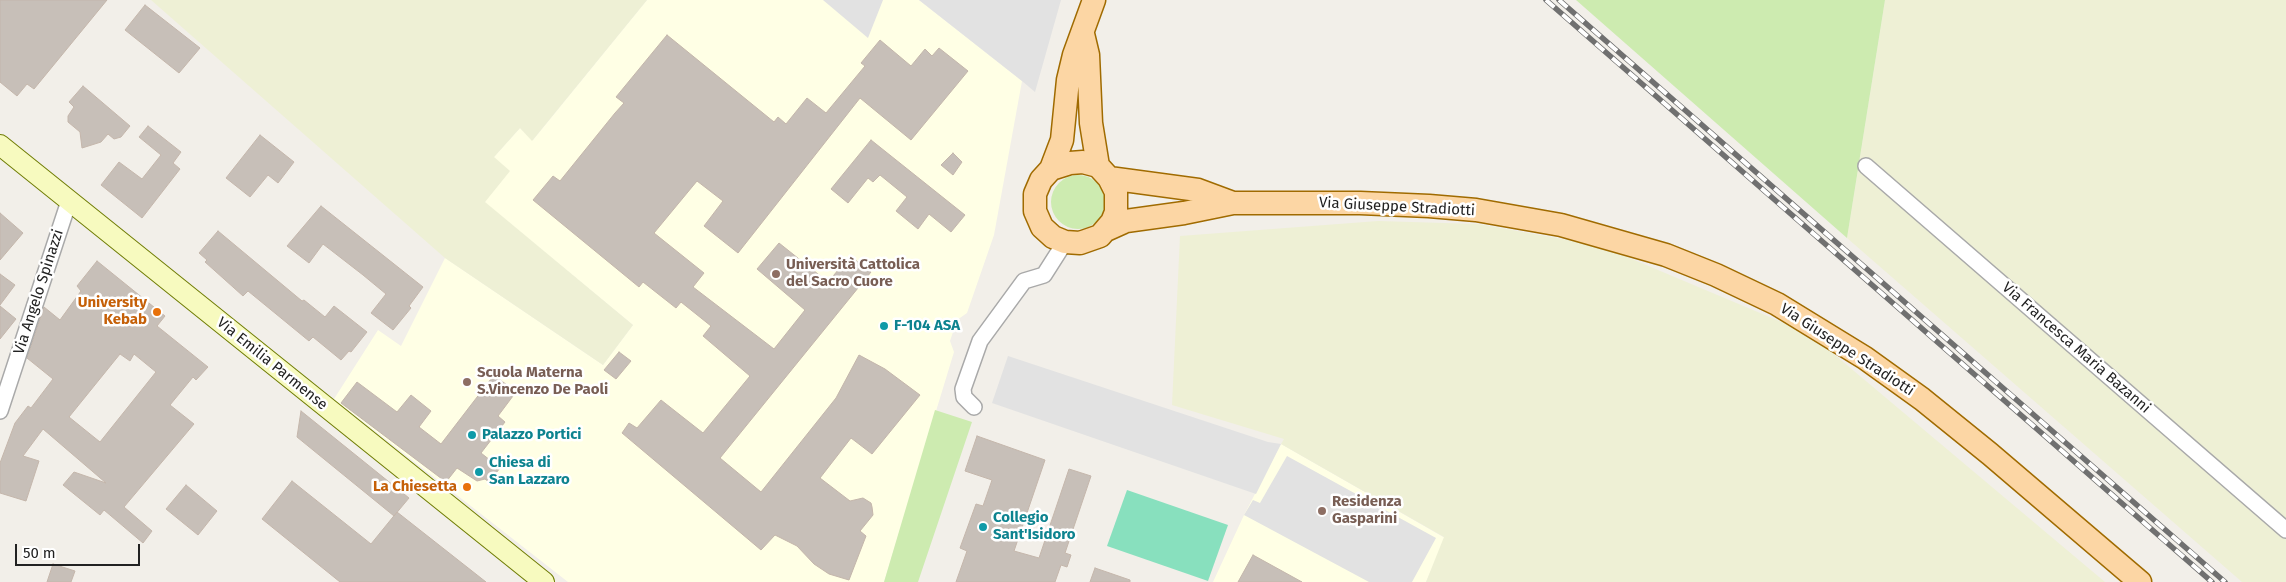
<!DOCTYPE html>
<meta charset="utf-8">
<style>
body{margin:0}
#map{position:relative;width:2286px;height:582px;overflow:hidden;background:#f2efe9;font-family:"Fira Sans",sans-serif}
canvas{display:block}
.scale{position:absolute;left:15px;top:544px;width:125px;height:22px;box-sizing:border-box;border:2px solid #222;border-top:0;padding-left:6px;font-size:15px;line-height:18px;white-space:nowrap;color:#222;-webkit-text-stroke:4px #fff;paint-order:stroke}
</style>
<div id="map">
<canvas width="2286" height="582"></canvas>
<div class="scale">50 m</div>
</div>
<script>
const ctx = document.querySelector('canvas').getContext('2d');
ctx.lineJoin = 'round';
function fillPath(path, color) {
  ctx.fillStyle = color;
  ctx.fill(path, 'evenodd');
}
function poly(rows) {
  const path = new Path2D();
  for (const r of rows) {
    if (r.length === 3) {
      path.moveTo(r[0] + r[2], r[1]);
      path.arc(r[0], r[1], r[2], 0, 2 * Math.PI);
      continue;
    }
    path.moveTo(r[0], r[1]);
    for (let i = 2; i < r.length; i += 2) path.lineTo(r[i], r[i + 1]);
  }
  return path;
}
function trace(path, color, width, dash) {
  ctx.strokeStyle = color;
  ctx.lineWidth = width;
  ctx.lineCap = dash ? 'butt' : 'round';
  ctx.setLineDash(dash || []);
  ctx.stroke(path);
}
function label(font, color, halo, rows, align = 'center') {
  ctx.font = font + ' "Fira Sans",sans-serif';
  ctx.lineWidth = 5;
  ctx.setLineDash([]);
  ctx.textBaseline = 'middle';
  ctx.strokeStyle = halo;
  ctx.fillStyle = color;
  for (const [text, x, y, turn = 0] of rows) {
    ctx.save();
    ctx.translate(x, y);
    ctx.rotate((+turn || 0) * Math.PI / 180);
    ctx.textAlign = isNaN(turn) ? turn : align;
    if (halo) ctx.strokeText(text, 0, 0);
    ctx.fillText(text, 0, 0);
    ctx.restore();
  }
}
const education = poly([
 [647,0,919,0,1022,81,994,235,967,313,957,320,950,341,954,352,884,582,568,582,334,399,378,330,401,346,445,258,603,365,633,325,485,203,494,157,520,128,533,140],
 [1281,444,1445,538,1426,582,1213,582,1244,515]
]);
const farmland = poly([
 [151,0,647,0,532,141,520,128,494,157,510,171,485,202,633,325,603,365,445,258],
 [1885,0,2286,0,2286,582,2242,582,1847,238],
 [1378,221,1478,224,1601,246,1810,334,2105,582,1426,582,1444,537,1281,444,1284,439,1172,405,1180,236]
]);
const grass = poly([
 [1576,0,1885,0,1847,238],
 [1078,202,27],
 [935,410,972,422,918,582,884,582]
]);
const pitch = poly([
 [1127,490,1228,525,1208,581,1107,546]
]);
const parking = poly([
 [823,0,883,0,868,38],
 [919,0,1061,0,1035,92,1022,81],
 [1008,356,1268,442,1281,444,1256,494,992,403],
 [1287,456,1436,538,1412,582,1369,582,1244,515,1253,500,1260,503]
]);
const building = poly([
 [0,0,107,0,34,89,27,84,17,96,0,82,0,0],
 [145,5,200,48,179,73,125,30,145,5],
 [667,35,774,122,778,117,786,124,807,98,826,113,865,66,861,63,880,40,911,66,925,49,932,56,939,48,968,71,911,140,860,98,738,253,704,226,723,201,697,181,654,233,704,273,693,287,774,349,805,310,757,269,779,243,828,282,850,256,871,272,720,458,761,492,836,398,859,355,885,369,920,395,872,454,851,438,820,478,850,501,863,498,871,503,872,507,873,515,860,531,866,536,849,580,829,574,814,564,797,546,775,535,761,550,622,433,629,423,637,428,661,400,703,433,750,376,703,336,711,326,681,302,676,308,643,282,639,287,533,200,553,176,560,181,615,113,624,103,616,97,667,35],
 [83,86,130,126,121,137,114,139,108,134,101,142,82,148,80,132,68,122,68,116,74,107,69,102,83,86],
 [148,126,181,152,173,163,180,169,142,218,101,185,119,162,142,179,161,155,139,137,148,126],
 [260,135,294,162,278,183,268,175,250,197,226,178,260,135],
 [871,140,965,215,951,232,929,214,918,229,896,211,907,197,880,175,873,182,868,178,848,203,831,189,871,140],
 [953,153,962,162,953,175,941,165,953,153],
 [321,206,423,287,409,306,411,308,393,330,371,313,386,294,363,275,323,244,309,263,287,246,321,206],
 [0,213,23,233,0,260,0,213],
 [218,231,302,301,304,300,325,317,334,306,367,332,351,352,349,351,341,360,313,337,309,341,248,291,243,296,205,262,207,260,199,253,218,231],
 [97,261,165,316,157,326,208,367,196,380,193,377,170,405,194,424,124,507,152,531,143,543,104,510,100,515,63,485,74,472,106,483,43,429,23,456,39,461,26,501,0,493,0,463,15,423,28,406,31,408,53,379,27,358,44,307,60,320,81,291,77,286,97,261],
 [120,354,130,361,134,354,156,372,100,442,69,417,120,354],
 [0,274,15,285,0,305,0,274],
 [0,306,16,319,0,339,0,306],
 [619,352,631,361,616,379,604,370,619,352],
 [494,375,516,392,498,416,505,422,481,453,500,468,489,482,485,479,477,481,457,468,446,482,341,403,357,382,397,412,411,395,431,411,419,427,441,444,494,375],
 [301,411,409,498,394,516,297,437,301,411],
 [977,436,1045,460,1014,551,1039,558,1069,469,1091,476,1065,553,1071,555,1067,567,1061,565,1055,582,956,582,967,551,960,548,976,504,983,506,992,480,965,471,977,436],
 [292,481,371,544,397,512,486,582,340,582,262,519,292,481],
 [186,485,217,511,198,535,166,509,186,485],
 [1253,555,1302,582,1238,582,1253,555],
 [53,564,75,571,71,582,47,582,53,564],
 [1095,568,1130,580,1130,582,1090,582,1095,568]
]);
const street = poly([
 [1866,166,2286,530],
 [974,407,964,397,963,389,980,341,1024,281,1044,275,1065,242],
 [0,411,69,201]
]);
const secondary = poly([
 [0,145,544,582]
]);
const primary = poly([
 [1083,34,1088,55,1091,123,1098,166],
 [1083,162,1098,166,1109,178,1116,192,1116,212,1112,222,1100,236,1080,243,1065,242,1053,237,1042,227,1035,211,1035,194,1041,180,1051,169,1070,163,1083,162],
 [1051,169,1062,140,1068,80,1074,55,1094,0],
 [1109,178,1198,190,1233,203],
 [1106,230,1126,221,1184,213,1233,203,1360,203,1429,206,1476,210,1561,225,1666,255,1716,275,1777,304,1865,358,1922,399,1990,454,2140,582]
]);
const rail = poly([
 [1546,0,2212,582],
 [1559,0,2225,582]
]);
const markers = [
 [776,274,5,"#8d6e63"],
 [157,312,5,"#e8710a"],
 [884,326,5,"#0f9aa8"],
 [467,382,5,"#8d6e63"],
 [472,435,5,"#0f9aa8"],
 [479,472,5,"#0f9aa8"],
 [467,487,5,"#e8710a"],
 [1322,511,5,"#8d6e63"],
 [983,527,5,"#0f9aa8"]
];
const streetNames = [
 ["Via Giuseppe Stradiotti",1397,207,3],
 ["Via Angelo Spinazzi",39,292,-72],
 ["Via Francesca Maria Bazanni",2076,348,41],
 ["Via Giuseppe Stradiotti",1847,350,33],
 ["Via Emilia Parmense",272,364,39]
];
const educationNames = [
 ["Università Cattolica",786,265],
 ["del Sacro Cuore",786,282],
 ["Scuola Materna",477,373],
 ["S.Vincenzo De Paoli",477,390],
 ["Residenza",1332,502],
 ["Gasparini",1332,519]
];
const foodNames = [
 ["University",147,303],
 ["Kebab",147,320],
 ["La Chiesetta",457,487]
];
const cultureNames = [
 ["F-104 ASA",894,326],
 ["Palazzo Portici",482,435],
 ["Chiesa di",489,463],
 ["San Lazzaro",489,480],
 ["Collegio",993,518],
 ["Sant'Isidoro",993,535]
];
fillPath(education, '#ffffe5');
fillPath(farmland, '#eef0d5');
fillPath(grass, '#cdebb0');
fillPath(pitch, '#88e0be');
fillPath(parking, '#e2e2e2');
fillPath(building, '#c7bfb8');
trace(building, '#c4b6ab', 1);
trace(street, '#a9a9a9', 18);
trace(secondary, '#707d05', 22);
trace(primary, '#a06b00', 25);
trace(street, '#fff', 15);
trace(secondary, '#f7fabf', 20);
trace(primary, '#fcd6a4', 22);
trace(rail, '#707070', 5.5);
trace(rail, '#fff', 4, [11]);
for (const [x, y, r, color] of markers) {
  const dot = new Path2D();
  dot.arc(x, y, r, 0, 2 * Math.PI);
  ctx.fillStyle = color;
  ctx.fill(dot);
  trace(dot, '#fff', 2);
}
label('15px', '#222', '#fff', streetNames);
label('bold 15px', '#785e54', '#fff', educationNames, 'left');
label('bold 15px', '#c56008', '#fff', foodNames, 'right');
label('bold 15px', '#0d838f', '#fff', cultureNames, 'left');
</script>
